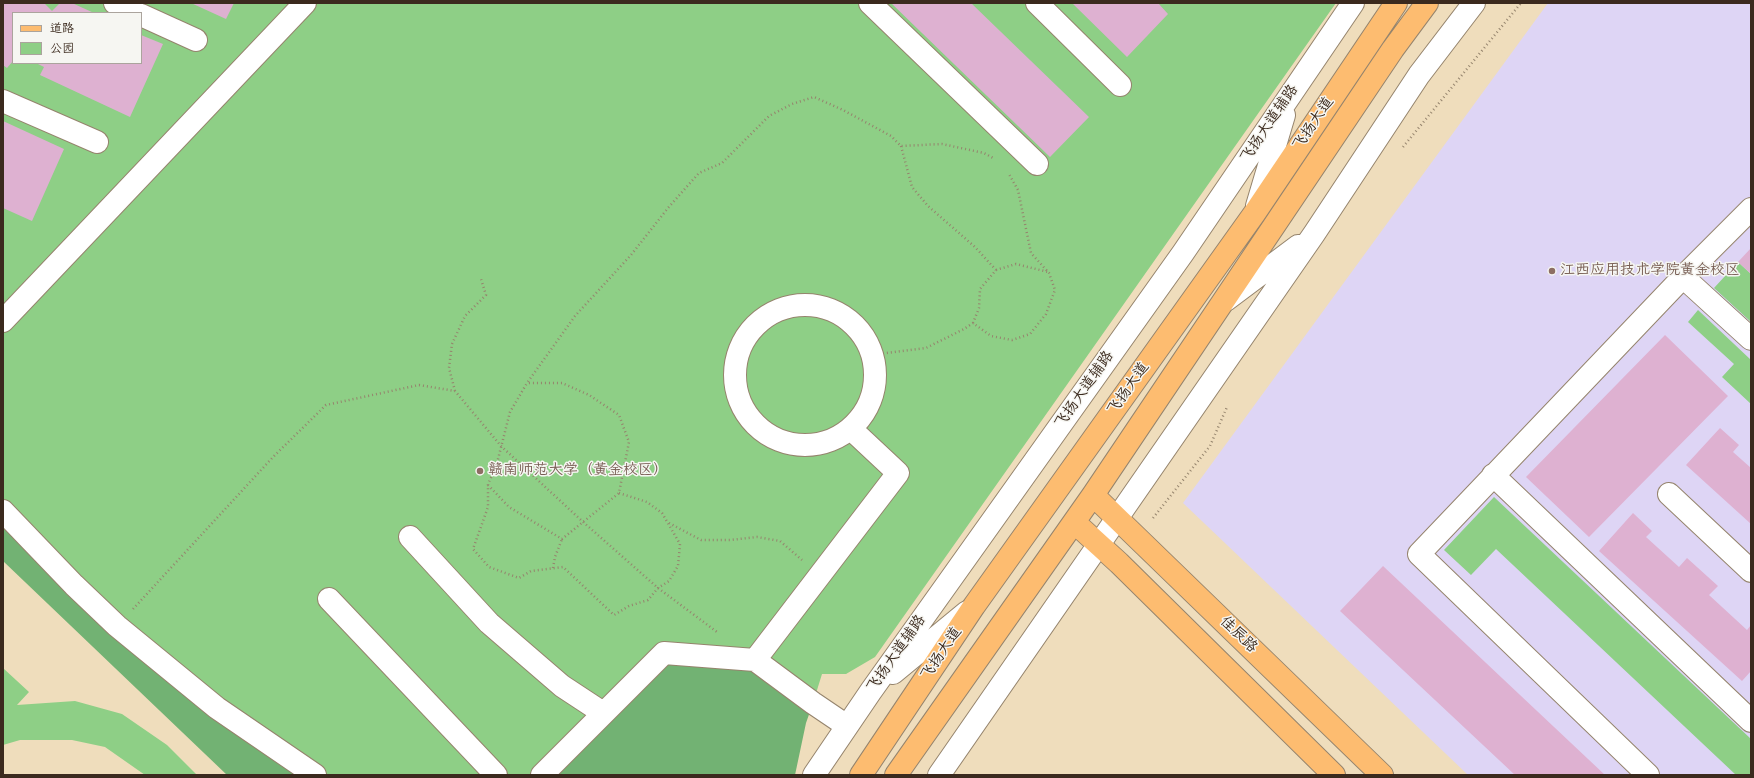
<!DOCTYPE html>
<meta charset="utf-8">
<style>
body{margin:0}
#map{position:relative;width:1754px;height:778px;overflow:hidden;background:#efddbc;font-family:"Architects Daughter","LXGW WenKai TC",sans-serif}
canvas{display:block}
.frame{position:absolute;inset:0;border:4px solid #3b2a1e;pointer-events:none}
.legend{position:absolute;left:12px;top:12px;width:130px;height:52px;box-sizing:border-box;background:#f6f6f2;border:1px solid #aba49d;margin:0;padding:5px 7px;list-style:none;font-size:12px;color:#3b2a1e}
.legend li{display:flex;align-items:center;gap:8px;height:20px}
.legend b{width:20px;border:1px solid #aba49d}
</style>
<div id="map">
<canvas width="1754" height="778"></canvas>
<div class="frame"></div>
<ul class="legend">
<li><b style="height:5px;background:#fdbc70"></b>道路</li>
<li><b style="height:11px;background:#8ecf86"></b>公园</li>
</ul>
</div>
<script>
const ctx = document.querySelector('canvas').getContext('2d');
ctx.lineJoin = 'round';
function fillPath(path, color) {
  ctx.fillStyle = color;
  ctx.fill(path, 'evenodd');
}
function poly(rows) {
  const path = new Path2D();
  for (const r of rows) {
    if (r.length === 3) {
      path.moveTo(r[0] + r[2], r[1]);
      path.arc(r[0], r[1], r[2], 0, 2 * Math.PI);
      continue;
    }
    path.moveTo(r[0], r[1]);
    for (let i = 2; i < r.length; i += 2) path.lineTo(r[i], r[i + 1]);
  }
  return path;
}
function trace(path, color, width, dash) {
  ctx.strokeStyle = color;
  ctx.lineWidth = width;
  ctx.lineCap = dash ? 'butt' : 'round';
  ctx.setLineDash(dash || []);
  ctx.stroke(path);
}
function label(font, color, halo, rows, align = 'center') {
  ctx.font = font + ' "Architects Daughter","LXGW WenKai TC",sans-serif';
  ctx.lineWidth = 3;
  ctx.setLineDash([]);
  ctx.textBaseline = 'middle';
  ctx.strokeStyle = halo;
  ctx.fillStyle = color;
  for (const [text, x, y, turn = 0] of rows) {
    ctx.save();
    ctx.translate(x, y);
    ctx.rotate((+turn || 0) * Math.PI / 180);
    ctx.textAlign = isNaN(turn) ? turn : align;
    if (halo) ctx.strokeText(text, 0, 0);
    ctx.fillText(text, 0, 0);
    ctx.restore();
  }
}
const built = poly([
 [1548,3,1751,3,1751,775,1468,775,1183,503]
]);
const green = poly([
 [3,3,1336,3,875,657,846,674,822,674,813,703,542,775,315,775,217,708,3,511],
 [13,13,141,13,141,63,13,63],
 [1738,262,1751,274,1751,322,1714,288],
 [1698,310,1751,360,1751,404,1722,377,1734,364,1688,322],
 [1494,497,1751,739,1751,775,1736,775,1496,549,1471,575,1444,550],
 [3,668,29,692,17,705,75,701,122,714,167,745,197,775,145,775,105,747,72,740,20,740,3,745]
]);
const forest = poly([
 [3,511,74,585,315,775,227,775,3,561],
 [664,653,755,660,813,703,806,723,795,775,542,775]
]);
const building = poly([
 [3,3,44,3,52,11,60,3,72,3,94,13,13,13,13,61,7,68,3,65],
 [191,3,234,3,226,19],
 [891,3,971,3,1089,117,1050,157],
 [1072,3,1158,3,1168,14,1127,57],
 [141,35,163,44,130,117,40,75,44,67,36,63,141,63],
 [3,121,64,149,32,221,3,208],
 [1751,248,1751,274,1738,262],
 [1665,335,1728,396,1589,537,1526,477],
 [1720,428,1739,445,1733,452,1751,468,1751,524,1686,465],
 [1633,513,1652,531,1646,537,1679,567,1687,558,1718,586,1709,595,1747,630,1751,625,1751,671,1742,681,1599,551],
 [1383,566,1605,775,1515,775,1340,611]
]);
const path = poly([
 [901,146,912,187,928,206,975,247,996,270,980,289,979,308,973,323],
 [1403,147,1521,3],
 [996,270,1016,264,1048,272],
 [871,355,926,348,964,329,973,323,991,336,1012,340,1030,334,1046,314,1055,290,1049,273,1031,253,1018,190,1009,174],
 [455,391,449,368,452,344,465,316,486,295,481,279],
 [488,485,509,507,562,539,619,493,629,442,619,415,589,395,562,383,527,383],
 [619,493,647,502,662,513,680,544,678,566,669,581,658,588,648,600,629,606,614,615,563,567,531,571,519,578,489,567,473,549,488,507,488,484,496,467,510,412,527,383,575,316,631,255,668,208,699,173,722,163,769,116,792,104,814,97,843,110,891,136,901,146,942,144,984,153,993,158],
 [1153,518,1210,446,1227,407],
 [669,523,701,540,730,540,757,537,780,541,802,560],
 [553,568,555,557,562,539],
 [133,609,274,456,326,405,419,385,455,391,501,446,582,521,658,588,717,632]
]);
const minor = poly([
 [115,3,137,13],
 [870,3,1037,164],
 [1037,3,1120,85],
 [141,15,196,40],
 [3,101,97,142],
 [1257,206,1284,115],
 [1683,277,1751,339],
 [1226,300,1298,246],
 [805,375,70],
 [3,321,305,3],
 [1493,475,1751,721],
 [1669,494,1751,571],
 [3,511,74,585,117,626,217,708,315,775],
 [410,537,489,623,562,686,603,713],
 [329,599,496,775],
 [755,660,898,473,851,429],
 [893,673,967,612],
 [542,775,664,653,755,660,813,703,847,726],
 [814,775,871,691,1183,253,1353,3],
 [939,775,1314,234,1419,75,1474,3],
 [1648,775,1419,554,1683,277,1751,209]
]);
const major = poly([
 [1093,495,1382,775],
 [1074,522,1119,563,1334,775],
 [861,775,974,606,1254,214,1396,3],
 [896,775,1093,495,1393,49,1427,3]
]);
const markers = [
 [1552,271,4,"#8d6e63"],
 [480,471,4,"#8d6e63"]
];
const streetNames = [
 ["飞扬大道辅路",1270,124,-56],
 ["飞扬大道",1314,124,-56],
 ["飞扬大道",1129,389,-55],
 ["飞扬大道辅路",1085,390,-55],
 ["佳辰路",1238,635,44],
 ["飞扬大道辅路",897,654,-55],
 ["飞扬大道",942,654,-56]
];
const educationNames = [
 ["江西应用技术学院黄金校区",1560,271],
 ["赣南师范大学（黄金校区）",488,471]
];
fillPath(built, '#ded5f5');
fillPath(green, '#8ecf86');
fillPath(forest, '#72b273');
fillPath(building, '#deb1d1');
trace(minor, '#95846d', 24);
trace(major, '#95846d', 24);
trace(path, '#95846d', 2.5, [1, 3]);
trace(minor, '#fff', 22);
trace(major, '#fdbc70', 22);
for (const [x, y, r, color] of markers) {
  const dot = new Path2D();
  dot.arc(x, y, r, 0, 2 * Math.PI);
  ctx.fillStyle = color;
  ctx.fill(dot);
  trace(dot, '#f6f6f2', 1.5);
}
label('15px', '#3b2a1e', '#f6f6f2', streetNames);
label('15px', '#785e54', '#f6f6f2', educationNames, 'left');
</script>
